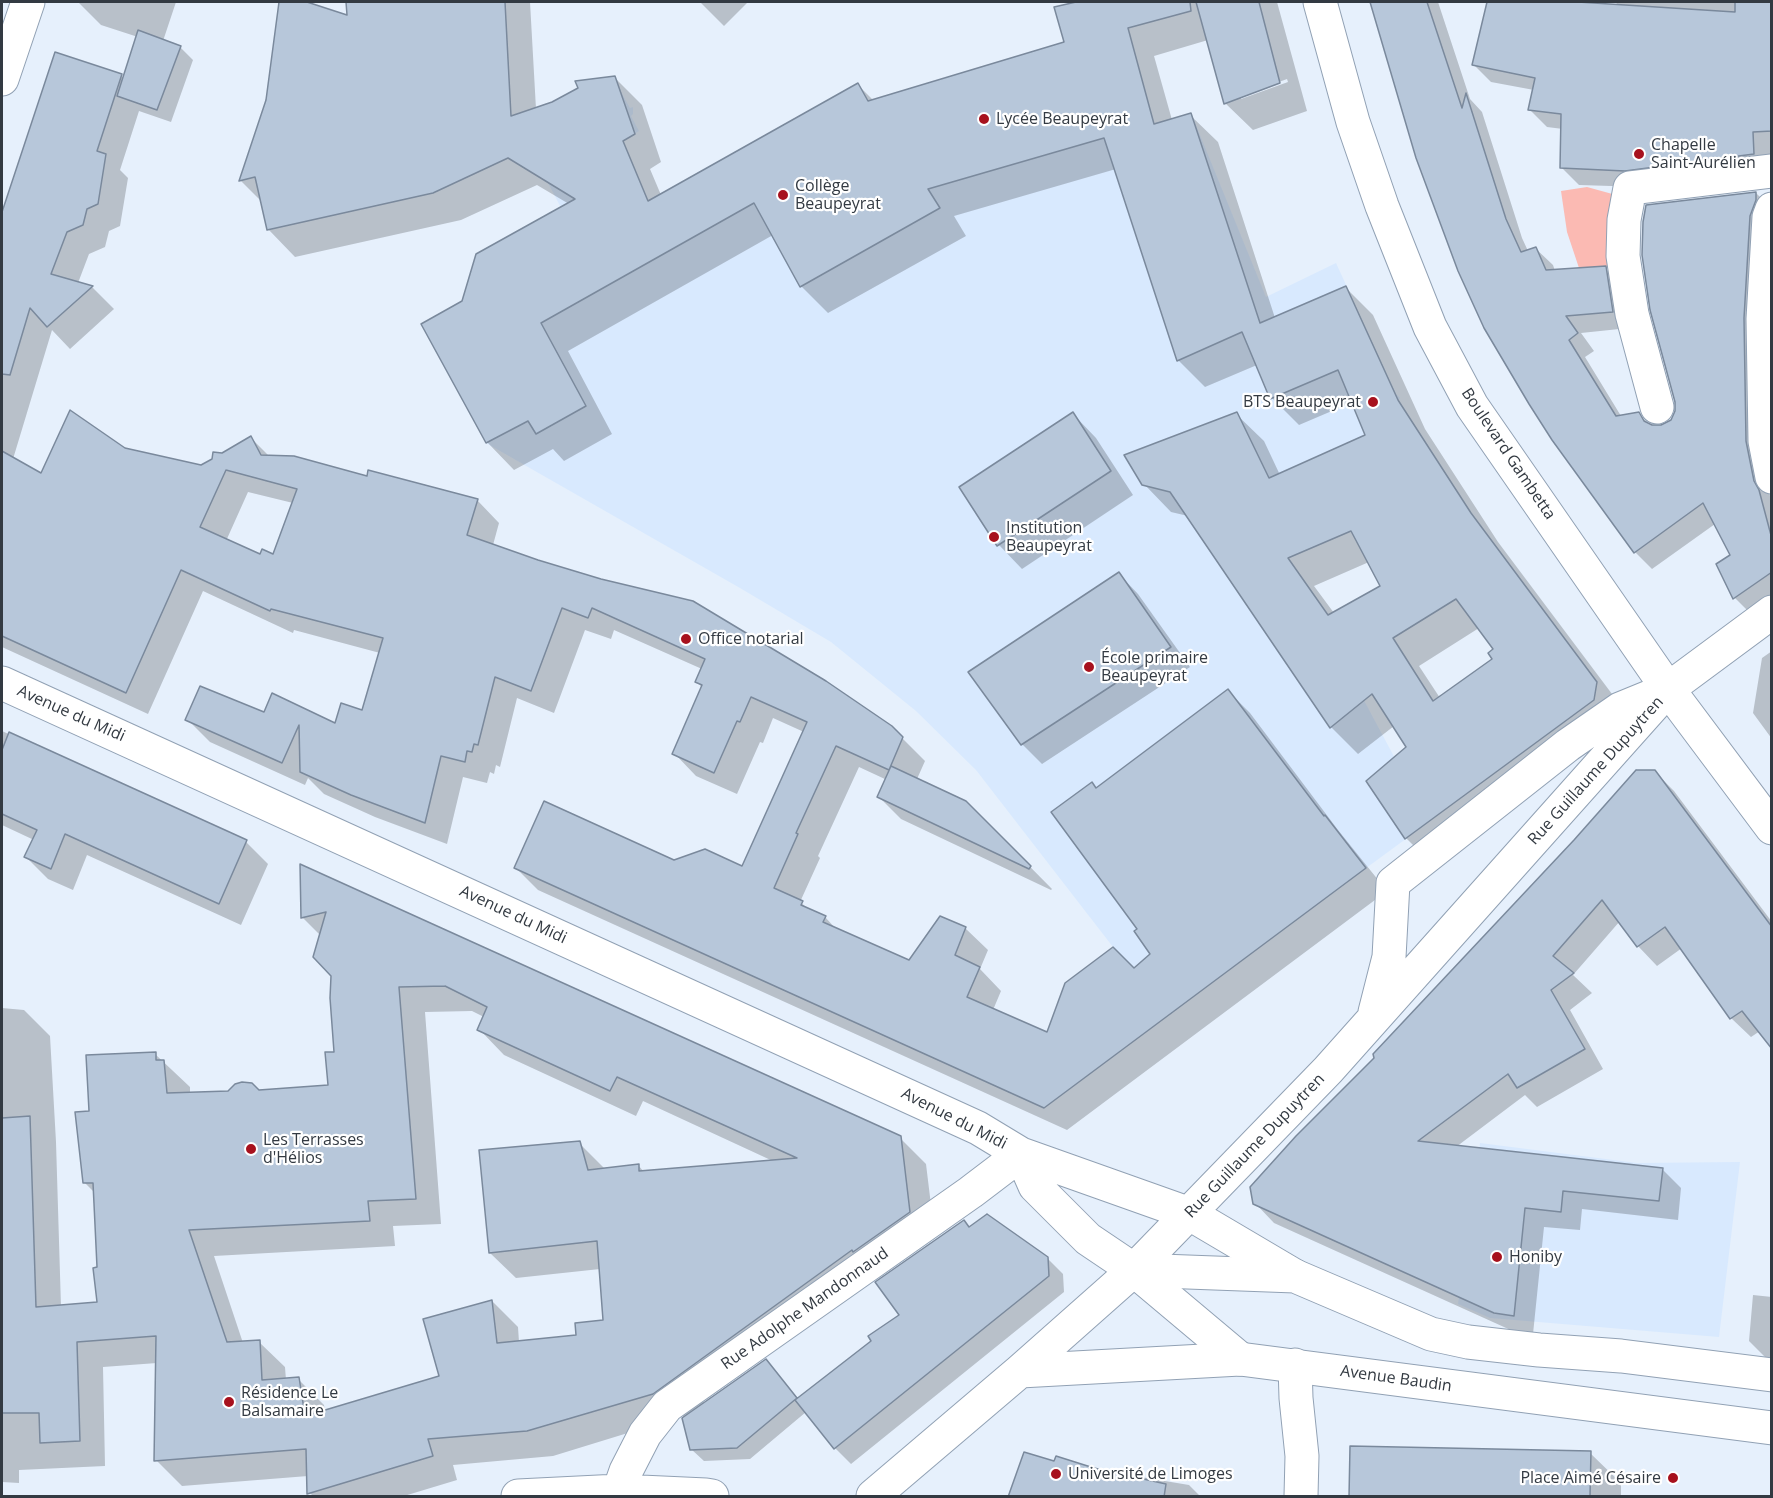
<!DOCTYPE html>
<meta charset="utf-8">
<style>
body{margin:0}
#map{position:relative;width:1773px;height:1498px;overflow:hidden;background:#e6f0fc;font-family:"Open Sans",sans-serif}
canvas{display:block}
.frame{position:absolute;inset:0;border:3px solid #333a42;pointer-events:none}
</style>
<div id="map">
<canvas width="1773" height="1498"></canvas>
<div class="frame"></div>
</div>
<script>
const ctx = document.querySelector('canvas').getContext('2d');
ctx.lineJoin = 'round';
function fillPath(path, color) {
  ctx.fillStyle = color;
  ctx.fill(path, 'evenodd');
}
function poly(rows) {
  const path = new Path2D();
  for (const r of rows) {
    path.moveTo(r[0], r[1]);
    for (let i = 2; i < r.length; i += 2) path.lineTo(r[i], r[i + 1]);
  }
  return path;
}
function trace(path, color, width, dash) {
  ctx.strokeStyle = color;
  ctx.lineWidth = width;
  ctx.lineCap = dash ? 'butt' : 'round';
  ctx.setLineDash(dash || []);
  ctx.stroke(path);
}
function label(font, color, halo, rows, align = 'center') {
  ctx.font = font + ' "Open Sans",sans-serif';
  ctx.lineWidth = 4.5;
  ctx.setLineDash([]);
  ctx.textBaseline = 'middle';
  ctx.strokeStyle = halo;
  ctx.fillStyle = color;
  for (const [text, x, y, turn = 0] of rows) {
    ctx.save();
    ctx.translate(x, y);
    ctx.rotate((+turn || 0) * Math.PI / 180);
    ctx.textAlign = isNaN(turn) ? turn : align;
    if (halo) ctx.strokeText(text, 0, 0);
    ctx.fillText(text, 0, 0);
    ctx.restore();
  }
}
const built = poly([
 [615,76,615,81,630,108,633,107,633,114,631,116,639,131,614,147,645,202,858,83,868,101,1085,143,1191,113,1266,297,1336,263,1396,394,1400,398,1398,400,1434,458,1388,515,1288,558,1414,794,1433,819,1238,962,1170,1015,1113,947,976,770,916,711,831,642,740,588,486,443,421,324,577,238,538,164,531,172,524,168,527,166,537,110,577,88,577,85,579,83],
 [1480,1143,1637,1163,1740,1162,1719,1337,1490,1318,1458,1304]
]);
const green = poly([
 [1587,187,1616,195,1611,266,1579,268,1567,232,1561,191]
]);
const shadow = poly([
 [78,2,176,2,163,41,180,47,193,60,171,122,139,111,120,170,128,178,120,226,109,231,105,247,89,254,78,283,92,287,114,309,70,349,52,330,13,459,42,475,124,449,201,466,251,438,270,457,477,500,499,523,493,545,891,727,925,761,917,779,966,802,1052,889,1051,890,901,819,879,797,887,780,859,767,818,856,820,858,800,902,811,911,825,917,837,930,910,962,965,928,988,950,980,969,1001,991,993,1010,1048,1034,1152,954,1139,929,1097,789,1228,691,1250,713,1338,830,1387,891,1067,1130,538,890,516,868,674,862,743,868,804,732,773,718,763,743,760,742,737,794,696,776,674,753,703,688,696,681,702,669,614,630,611,639,585,630,554,713,517,698,500,767,496,765,494,774,490,772,487,783,463,777,447,844,375,817,324,794,308,778,305,785,210,742,187,719,264,714,336,725,363,712,380,653,294,630,293,633,203,591,148,714,2,647,2,220,56,54,121,76,124,79,138,37,101,25],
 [248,492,293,503,274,556,260,556,226,541],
 [281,2,303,2,348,17,348,2,530,2,536,109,615,78,642,105,661,162,650,169,661,195,858,85,874,101,1066,43,1056,8,1082,2,1277,2,1307,111,1253,130,1225,103,1208,40,1154,56,1172,120,1190,115,1218,142,1275,318,1346,288,1373,315,1425,429,1498,542,1624,710,1621,727,1434,866,1406,838,1368,781,1408,748,1394,726,1358,754,1331,727,1188,516,1171,512,1144,484,1236,414,1264,441,1280,475,1367,436,1353,402,1299,425,1272,398,1257,365,1205,387,1178,360,1116,169,954,216,966,236,828,313,801,286,773,235,568,351,612,434,564,461,553,449,514,470,487,442,423,325,464,302,569,204,537,185,461,220,295,257,268,229,262,202,241,181,267,100],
 [1287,79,1288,82,1241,99,1241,96],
 [1369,562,1382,587,1334,613,1314,586],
 [1479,628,1495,649,1494,660,1440,698,1419,666],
 [700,2,748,2,724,26],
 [1372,2,1438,2,1470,99,1482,112,1522,238,1528,251,1535,248,1553,265,1555,271,1605,268,1622,285,1629,328,1581,333,1594,351,1585,357,1621,416,1639,414,1651,426,1662,427,1672,421,1756,193,1772,209,1763,460,1770,496,1772,497,1772,601,1752,615,1735,598,1732,556,1715,524,1652,569,1635,552,1417,158],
 [1488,2,1556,2,1616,6,1617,2,1772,2,1772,158,1643,187,1579,185,1562,168,1563,129,1547,127,1530,110,1534,90,1491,82,1474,65],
 [1073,414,1096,438,1133,495,1022,569,999,545,961,488],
 [1119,574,1138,594,1190,667,1042,764,1022,744,970,672],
 [1772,651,1772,739,1753,713,1762,658],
 [2,731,246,842,268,864,241,925,87,855,73,890,48,879,26,857,34,840,2,825],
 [1654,771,1674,791,1772,922,1772,1042,1760,1031,1751,1037,1731,1018,1682,948,1657,966,1638,946,1620,921,1573,975,1592,993,1570,1010,1603,1069,1537,1107,1525,1095,1456,1147,1662,1169,1681,1188,1678,1220,1582,1209,1580,1230,1544,1227,1533,1334,1515,1332,1274,1223,1255,1203],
 [302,866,900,1138,926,1164,935,1238,880,1277,878,1275,703,1402,705,1404,766,1361,798,1399,874,1341,901,1315,970,1229,1047,1258,1063,1274,1064,1292,851,1464,835,1448,806,1412,750,1459,704,1461,691,1449,683,1416,553,1456,453,1465,457,1480,404,1496,313,1496,309,1492,308,1476,182,1486,156,1460,157,1363,103,1367,105,1466,19,1470,19,1483,2,1482,2,1008,24,1010,50,1036,56,1142,61,1307,99,1303,95,1193,85,1183,91,1113,155,1054,190,1087,190,1093,258,1092,330,1087,336,1053,333,976,321,936,302,917],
 [472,1011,484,1017,479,1029,504,1055,636,1116,643,1101,775,1162,644,1172,638,1165,606,1170,579,1143,490,1253,516,1278,600,1269,605,1321,577,1336,519,1342,518,1327,492,1301,441,1377,325,1412,324,1405,298,1379,286,1380,285,1367,259,1342,243,1343,214,1256,395,1246,393,1226,441,1224,425,1012],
 [1753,1295,1772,1297,1772,1360,1768,1360,1749,1341],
 [1590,1453,1621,1483,1621,1496,1351,1496],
 [1057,1457,1123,1476,1123,1474,1189,1485,1200,1496,1010,1496,1055,1463]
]);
const building = poly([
 [279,2,307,2,347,15,346,2,505,2,511,116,552,102,578,88,575,81,615,76,635,134,623,141,648,201,858,83,868,101,1064,42,1054,7,1076,2,1190,2,1191,11,1128,28,1154,124,1191,113,1260,323,1346,286,1398,400,1471,513,1597,682,1594,700,1405,839,1366,781,1406,747,1372,694,1330,728,1170,492,1142,485,1124,455,1237,412,1269,478,1365,435,1338,370,1270,399,1242,332,1177,361,1104,138,928,189,940,208,800,287,754,203,541,323,586,406,536,434,528,421,486,443,421,324,462,301,476,254,575,199,508,158,433,193,267,230,255,177,239,181,266,100,279,2],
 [1351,531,1380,586,1328,615,1288,558,1351,531],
 [1456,599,1493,649,1488,653,1492,659,1433,701,1393,638,1456,599],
 [1196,2,1259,2,1280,83,1224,104,1196,2],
 [1370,2,1427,2,1462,108,1466,93,1506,219,1521,252,1536,247,1546,270,1606,266,1613,312,1566,316,1578,333,1569,340,1616,416,1639,412,1644,421,1652,425,1661,425,1671,420,1675,411,1675,402,1650,310,1642,255,1643,222,1646,205,1756,192,1756,200,1750,216,1744,318,1746,441,1754,481,1759,490,1772,539,1772,572,1733,599,1716,564,1730,555,1703,503,1634,553,1552,440,1529,404,1484,328,1458,271,1416,158,1370,2],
 [1487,2,1578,2,1735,12,1735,2,1772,2,1772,131,1753,132,1754,154,1625,171,1560,168,1561,114,1528,110,1535,78,1472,65,1487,2],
 [138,30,181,46,157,110,117,96,138,30],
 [55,52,122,74,97,151,106,154,98,204,87,209,83,225,67,232,51,274,93,286,47,327,30,308,10,375,2,374,2,212,55,52],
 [70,410,125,448,201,465,212,459,213,452,222,453,251,436,261,455,294,456,367,476,368,470,478,499,467,535,538,560,601,579,693,601,826,681,892,726,903,737,889,770,836,746,796,833,798,834,774,888,803,901,801,905,826,916,823,922,909,960,940,916,966,927,955,955,980,967,967,997,1047,1032,1065,983,1113,947,1134,968,1150,954,1134,931,1137,929,1051,812,1092,782,1096,788,1228,689,1324,816,1325,815,1366,868,1044,1108,514,868,544,801,674,860,705,849,742,866,807,722,751,697,740,722,737,721,714,773,672,754,702,685,695,682,705,659,592,608,588,618,562,608,531,691,495,677,478,745,474,744,472,752,467,751,465,762,441,756,425,823,351,795,300,772,299,725,282,763,185,720,200,686,264,712,272,693,335,723,341,703,362,710,383,638,271,609,270,611,181,570,126,693,2,636,2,451,41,473,70,410],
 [226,470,297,489,273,554,262,549,260,554,200,527,226,470],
 [1073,412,1111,471,997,546,959,487,1073,412],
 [1119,572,1171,647,1021,745,968,672,1119,572],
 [9,732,247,840,219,904,65,834,51,869,24,857,37,830,2,814,2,750,9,732],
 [891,766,966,801,1031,866,1029,869,877,797,891,766],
 [1636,770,1655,770,1772,927,1772,1049,1742,1011,1730,1019,1665,927,1637,947,1602,900,1553,956,1574,973,1551,990,1585,1049,1517,1088,1508,1074,1418,1141,1663,1168,1659,1201,1563,1191,1561,1212,1525,1208,1514,1316,1494,1313,1253,1204,1250,1187,1296,1136,1374,1058,1373,1054,1574,840,1636,770],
 [300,864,901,1136,910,1212,853,1252,852,1250,653,1394,527,1431,428,1439,433,1456,307,1494,306,1449,154,1461,156,1336,77,1342,80,1441,40,1443,39,1413,2,1413,2,1118,30,1116,36,1307,97,1302,93,1268,97,1267,93,1183,83,1183,75,1112,89,1111,86,1055,156,1052,156,1060,164,1060,167,1093,228,1091,235,1084,242,1082,252,1083,259,1090,328,1085,325,1052,334,1052,330,998,331,976,313,957,326,912,301,918,300,864],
 [445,986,487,1007,477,1030,610,1091,617,1077,797,1158,639,1171,639,1164,588,1170,580,1141,479,1150,489,1253,597,1241,603,1320,575,1323,576,1335,497,1343,492,1300,423,1319,439,1376,305,1416,299,1377,262,1380,260,1340,227,1342,189,1230,370,1221,368,1201,416,1199,399,987,445,986],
 [987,1214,1048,1257,1049,1276,834,1449,795,1400,871,1341,868,1336,899,1315,875,1282,964,1220,969,1227,987,1214],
 [766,1359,797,1398,737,1448,690,1450,682,1418,766,1359],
 [1350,1446,1591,1451,1590,1497,1349,1497,1350,1446],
 [1024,1452,1054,1461,1056,1456,1094,1468,1166,1484,1164,1497,1008,1497,1024,1452]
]);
const minor = poly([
 [2,79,28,2],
 [1772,209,1769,217,1763,319,1765,441,1772,477],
 [1657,407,1632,314,1623,256,1624,220,1630,188,1772,171],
 [2,683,978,1128,1021,1154,1190,1214,1295,1276],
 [1375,1012,1389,957,1393,883,1568,745,1620,709,1664,691],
 [1021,1154,1035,1186,1088,1239,1134,1270,1240,1359],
 [1134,1270,1328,1070,1668,689,1772,612],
 [1295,1365,1296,1398,1302,1456,1301,1496],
 [619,1491,626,1471,645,1434,667,1406,971,1192,1021,1154],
 [518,1496,619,1491,706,1495,712,1496]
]);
const major = poly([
 [1320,2,1353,122,1382,206,1430,327,1472,406,1668,689,1772,828],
 [1020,1371,1240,1359,1772,1428],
 [873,1496,1020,1371,1134,1270,1295,1276,1431,1334,1468,1342,1539,1350,1621,1356,1772,1375]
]);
const markers = [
 [984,119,6,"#a7111d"],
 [1639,154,6,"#a7111d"],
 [783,195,6,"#a7111d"],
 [1373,402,6,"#a7111d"],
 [994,537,6,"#a7111d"],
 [686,639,6,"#a7111d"],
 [1089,667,6,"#a7111d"],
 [251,1149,6,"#a7111d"],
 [1497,1257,6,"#a7111d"],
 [229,1402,6,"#a7111d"],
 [1056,1474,6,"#a7111d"],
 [1673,1478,6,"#a7111d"]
];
const poiNames = [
 ["Lycée Beaupeyrat",996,119],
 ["Chapelle",1651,145],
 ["Saint-Aurélien",1651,163],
 ["Collège",795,186],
 ["Beaupeyrat",795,204],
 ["BTS Beaupeyrat",1361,402,"right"],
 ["Institution",1006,528],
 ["Beaupeyrat",1006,546],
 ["Office notarial",698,639],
 ["École primaire",1101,658],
 ["Beaupeyrat",1101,676],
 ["Les Terrasses",263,1140],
 ["d'Hélios",263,1158],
 ["Honiby",1509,1257],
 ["Résidence Le",241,1393],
 ["Balsamaire",241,1411],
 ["Université de Limoges",1068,1474],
 ["Place Aimé Césaire",1661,1478,"right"]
];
const streetNames = [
 ["Boulevard Gambetta",1508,454,56],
 ["Avenue du Midi",71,714,24],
 ["Rue Guillaume Dupuytren",1596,771,-48],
 ["Avenue du Midi",513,915,25],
 ["Avenue du Midi",954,1119,27],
 ["Rue Guillaume Dupuytren",1255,1146,-46],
 ["Rue Adolphe Mandonnaud",805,1309,-35],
 ["Avenue Baudin",1396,1379,8]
];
fillPath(built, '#d8e9fe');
fillPath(green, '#fbbab3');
fillPath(shadow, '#0003');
fillPath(building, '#b7c7da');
trace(building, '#7a899c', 1.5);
trace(minor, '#91a1b4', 35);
trace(major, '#91a1b4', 35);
trace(minor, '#fff', 33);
trace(major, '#fff', 33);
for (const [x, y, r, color] of markers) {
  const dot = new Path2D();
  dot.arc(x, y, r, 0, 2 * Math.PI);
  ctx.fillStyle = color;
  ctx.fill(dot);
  trace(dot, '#fff', 2);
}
label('16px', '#333a42', '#fff', poiNames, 'left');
label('16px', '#333a42', '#fff', streetNames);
</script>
